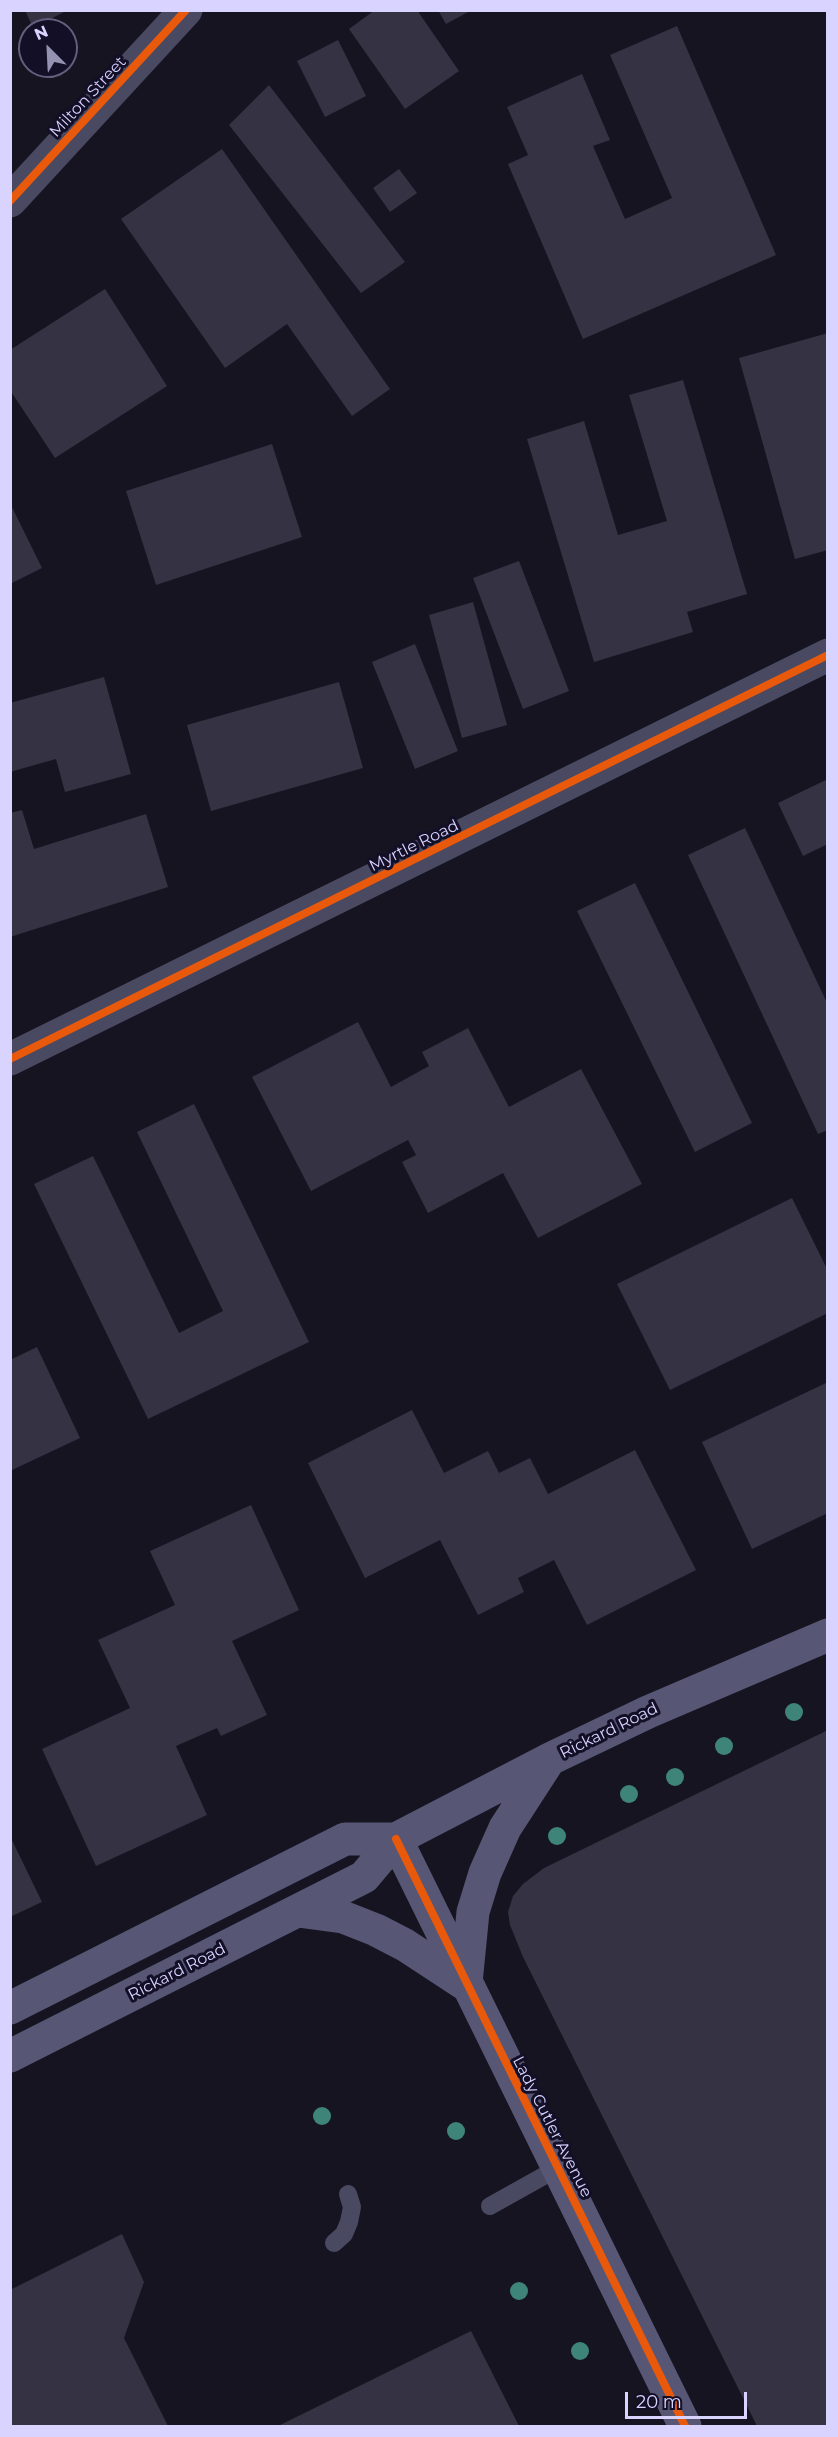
<!DOCTYPE html>
<style>
body{margin:0}
#map{position:relative;width:838px;height:2437px;overflow:hidden;background:#161421;font-family:Montserrat,sans-serif}
canvas{display:block}
.frame{position:absolute;inset:0;border:12px solid #d9d4ff;pointer-events:none}
.north{position:absolute;left:18px;top:18px;width:60px;height:60px;box-sizing:border-box;background:#130f26;border:2px solid #625e7d;border-radius:50%;rotate:336deg;font-size:16px;font-weight:700;line-height:24px;text-align:center;color:#d9d4ff}
.north::after{content:'';display:block;margin:auto;width:21px;height:27px;background:#9591b1;clip-path:polygon(50% 0,100% 100%,50% 72%,0 100%)}
.scale{position:absolute;left:625px;top:2392px;width:122px;height:27px;box-sizing:border-box;border:3px solid #d9d4ff;border-top:0;padding-left:8px;font-size:18px;line-height:21px;white-space:nowrap;color:#d9d4ff;-webkit-text-stroke:4px #130f26;paint-order:stroke}
</style>
<div id="map">
<canvas width="838" height="2437"></canvas>
<div class="frame"></div>
<div class="north">N</div>
<div class="scale">20 m</div>
</div>
<script>
const ctx = document.querySelector('canvas').getContext('2d');
ctx.lineJoin = 'round';
function fillPath(path, color) {
  ctx.fillStyle = color;
  ctx.fill(path, 'evenodd');
}
function poly(rows) {
  const path = new Path2D();
  for (const r of rows) {
    path.moveTo(r[0], r[1]);
    for (let i = 2; i < r.length; i += 2) path.lineTo(r[i], r[i + 1]);
  }
  return path;
}
function trace(path, color, width, dash) {
  ctx.strokeStyle = color;
  ctx.lineWidth = width;
  ctx.lineCap = dash ? 'butt' : 'round';
  ctx.setLineDash(dash || []);
  ctx.stroke(path);
}
function label(font, color, halo, rows, align = 'center') {
  ctx.font = font + ' Montserrat,sans-serif';
  ctx.lineWidth = 6;
  ctx.setLineDash([]);
  ctx.textBaseline = 'middle';
  ctx.strokeStyle = halo;
  ctx.fillStyle = color;
  for (const [text, x, y, turn = 0] of rows) {
    ctx.save();
    ctx.translate(x, y);
    ctx.rotate((+turn || 0) * Math.PI / 180);
    ctx.textAlign = isNaN(turn) ? turn : align;
    if (halo) ctx.strokeText(text, 0, 0);
    ctx.fillText(text, 0, 0);
    ctx.restore();
  }
}
const building = poly([
 [25,10,68,10,33,28],
 [375,10,417,10,459,71,405,109,349,29],
 [438,10,472,10,446,24],
 [677,26,776,255,583,339,508,164,528,155,507,107,582,74,610,140,593,146,625,219,672,198,610,55],
 [338,40,366,96,325,117,297,61],
 [269,85,405,262,361,293,229,125],
 [222,149,390,389,352,416,287,324,225,368,121,219],
 [399,169,417,193,390,212,373,188],
 [105,289,167,386,55,458,10,390,10,350],
 [828,333,828,550,795,559,739,358],
 [683,380,747,594,687,612,693,632,594,662,527,439,584,421,618,535,667,521,629,395],
 [272,444,302,537,156,585,126,491],
 [10,503,42,568,10,584],
 [519,561,569,691,523,709,473,578],
 [473,602,507,725,462,738,429,615],
 [415,644,458,751,415,769,372,662],
 [104,677,131,774,65,792,56,759,10,772,10,703],
 [339,682,363,768,211,811,187,725],
 [828,779,828,844,803,856,778,803],
 [22,810,34,849,146,814,168,887,10,937,10,813],
 [745,828,828,1005,828,1130,818,1134,688,855],
 [635,883,752,1123,695,1152,577,911],
 [358,1022,391,1087,429,1066,422,1052,468,1028,509,1107,581,1069,642,1184,538,1238,503,1173,428,1213,402,1162,416,1155,408,1140,311,1191,252,1077],
 [194,1104,309,1342,148,1419,34,1184,93,1156,179,1333,223,1311,137,1132],
 [792,1198,828,1271,828,1313,670,1390,617,1284],
 [37,1347,80,1438,10,1471,10,1360],
 [828,1382,828,1513,752,1549,702,1442],
 [412,1410,444,1473,488,1451,499,1473,530,1458,548,1494,635,1450,696,1570,587,1625,554,1560,518,1578,524,1592,478,1615,440,1540,365,1578,308,1463],
 [251,1505,299,1610,232,1641,267,1715,221,1736,217,1728,176,1746,207,1815,96,1866,42,1749,130,1708,98,1640,175,1605,150,1551],
 [828,1730,828,2426,757,2426,523,1957,510,1925,508,1912,513,1896,523,1884,544,1868],
 [10,1836,42,1902,10,1917],
 [122,2234,144,2282,124,2338,168,2426,10,2426,10,2290],
 [471,2331,519,2426,278,2426]
]);
const lane = poly([
 [490,2206,558,2168],
 [334,2243,344,2234,349,2222,352,2207,348,2194]
]);
const street = poly([
 [10,201,186,10],
 [10,1059,828,655]
]);
const secondary = poly([
 [396,1839,685,2426],
 [298,1911,343,1917,376,1930,405,1945,466,1985],
 [466,1983,473,1912,485,1873,505,1828,549,1760],
 [10,2008,345,1839,396,1839],
 [10,2056,364,1877,396,1839,550,1759,648,1712,828,1635]
]);
const cycleway = poly([
 [10,201,186,10],
 [10,1059,828,655],
 [396,1839,685,2426]
]);
const trees = [
 [794,1712],
 [724,1746],
 [675,1777],
 [629,1794],
 [557,1836],
 [322,2116],
 [456,2131],
 [519,2291],
 [580,2351]
];
const streetNames = [
 ["Milton Street",88,97,-47],
 ["Myrtle Road",414,846,-26],
 ["Rickard Road",609,1731,-26],
 ["Rickard Road",177,1972,-27],
 ["Lady Cutler Avenue",552,2127,63]
];
fillPath(building, '#343243');
trace(lane, '#4a4962', 18);
trace(street, '#4a4962', 33);
trace(secondary, '#575674', 33);
trace(cycleway, '#e8590c', 8);
ctx.fillStyle = '#3e8478';
for (const [x, y] of trees) {
  ctx.beginPath();
  ctx.arc(x, y, 9, 0, 2 * Math.PI);
  ctx.fill();
}
label('16px', '#d9d4ff', '#130f26', streetNames);
</script>
